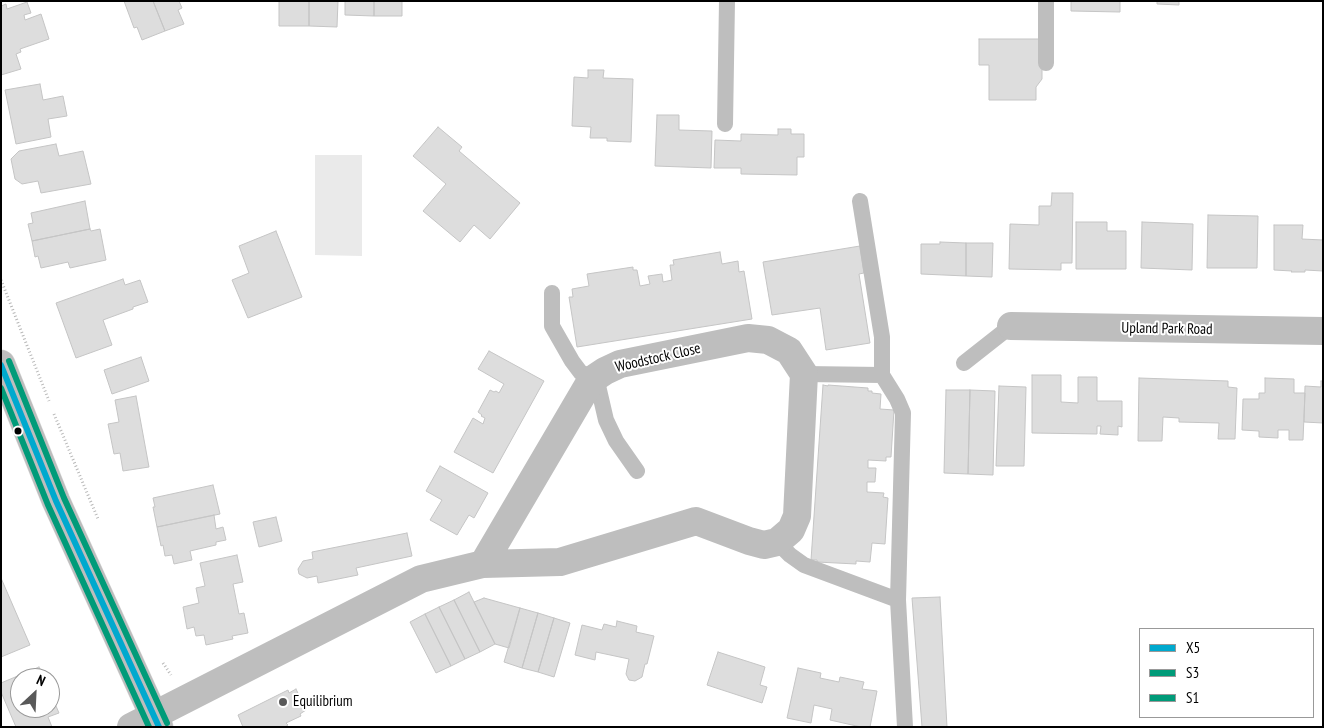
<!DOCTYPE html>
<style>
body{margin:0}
#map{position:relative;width:1324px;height:728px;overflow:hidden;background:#fff;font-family:"PT Sans Narrow",sans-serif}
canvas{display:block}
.frame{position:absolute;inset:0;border:2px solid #000;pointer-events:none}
.legend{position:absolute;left:1139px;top:628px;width:175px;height:90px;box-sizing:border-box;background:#fff;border:1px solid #999;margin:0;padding:6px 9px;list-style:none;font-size:15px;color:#000}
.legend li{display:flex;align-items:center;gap:10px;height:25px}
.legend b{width:25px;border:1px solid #999}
.north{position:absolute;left:10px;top:668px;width:50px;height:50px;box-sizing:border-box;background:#fff;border:1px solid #999;border-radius:50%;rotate:25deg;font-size:14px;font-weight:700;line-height:20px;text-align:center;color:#000}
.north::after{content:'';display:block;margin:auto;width:18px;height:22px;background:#595959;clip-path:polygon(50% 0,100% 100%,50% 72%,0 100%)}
</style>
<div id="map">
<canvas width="1324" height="728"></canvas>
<div class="frame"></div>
<ul class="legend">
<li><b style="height:6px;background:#00a9ce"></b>X5</li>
<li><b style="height:6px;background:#009b79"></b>S3</li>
<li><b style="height:6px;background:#009b79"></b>S1</li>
</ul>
<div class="north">N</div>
</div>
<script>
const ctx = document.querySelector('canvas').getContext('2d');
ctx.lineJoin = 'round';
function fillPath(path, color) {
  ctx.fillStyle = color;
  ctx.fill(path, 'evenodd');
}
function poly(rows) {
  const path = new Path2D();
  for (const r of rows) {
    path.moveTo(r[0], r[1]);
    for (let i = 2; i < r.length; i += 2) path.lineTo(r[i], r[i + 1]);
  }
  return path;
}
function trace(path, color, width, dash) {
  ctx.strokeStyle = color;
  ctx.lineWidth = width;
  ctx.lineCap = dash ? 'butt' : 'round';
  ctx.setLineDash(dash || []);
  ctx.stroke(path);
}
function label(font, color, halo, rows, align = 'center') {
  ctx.font = font + ' "PT Sans Narrow",sans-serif';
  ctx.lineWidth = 4;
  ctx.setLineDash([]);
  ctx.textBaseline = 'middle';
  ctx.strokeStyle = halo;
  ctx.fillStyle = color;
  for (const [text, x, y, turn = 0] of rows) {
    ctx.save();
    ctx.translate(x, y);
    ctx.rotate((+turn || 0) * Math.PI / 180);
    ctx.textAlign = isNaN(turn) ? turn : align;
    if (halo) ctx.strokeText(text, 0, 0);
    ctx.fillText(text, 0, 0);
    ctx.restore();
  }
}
const green = poly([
 [315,155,362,155,362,256,315,255]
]);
const building = poly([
 [124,1,153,1,165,31,142,40,137,27,134,28,124,1],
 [153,1,179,1,182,8,178,10,184,24,165,31,153,1],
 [279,1,309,1,309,26,279,26,279,1],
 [309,1,338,1,337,27,309,26,309,1],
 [345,1,374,1,374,16,345,15,345,1],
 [374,1,402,1,402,16,374,16,374,1],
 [1071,1,1120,1,1120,12,1071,11,1071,1],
 [1157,1,1179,1,1179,5,1157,4,1157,1],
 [27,2,31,13,24,15,25,20,41,14,49,39,20,49,21,52,16,54,21,69,1,75,1,6,6,4,7,9,27,2],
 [979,39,1042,39,1042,79,1036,87,1036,100,989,100,989,65,979,65,979,39],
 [588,70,604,70,603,78,633,79,631,142,607,141,607,138,590,138,591,127,572,126,574,77,588,78,588,70],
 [40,84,43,100,63,96,67,116,48,119,51,137,16,144,5,90,40,84],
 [657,115,679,115,679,130,712,131,711,168,655,166,657,115],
 [438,127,462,147,459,151,520,203,490,239,474,225,460,242,423,211,446,184,413,156,438,127],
 [778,129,791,129,791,134,804,134,804,157,797,157,797,175,741,174,741,168,714,168,715,140,741,141,741,134,778,135,778,129],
 [56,144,59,156,83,151,91,184,41,193,38,181,22,184,15,179,11,159,19,151,56,144],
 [1052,193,1073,193,1072,263,1061,263,1061,270,1009,269,1010,224,1039,225,1039,206,1051,206,1052,193],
 [85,201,90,229,32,241,28,224,33,223,31,213,85,201],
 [1208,215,1258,216,1257,268,1207,268,1208,215],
 [1076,222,1107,222,1107,231,1126,231,1126,269,1076,269,1076,222],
 [1142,222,1193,224,1192,270,1141,268,1142,222],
 [1274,225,1303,225,1302,239,1323,240,1323,271,1305,270,1305,272,1291,272,1292,271,1274,270,1274,225],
 [90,229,91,231,100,229,106,260,70,268,68,262,41,268,38,256,35,257,32,241,90,229],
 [276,231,302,297,248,318,232,280,249,273,239,246,276,231],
 [940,242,966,243,966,276,921,274,921,244,940,244,940,242],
 [966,243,993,243,992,277,966,276,966,243],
 [860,246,864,273,859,274,870,343,826,350,820,308,772,315,763,262,860,246],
 [720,252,722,264,738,261,739,272,744,271,752,319,577,347,569,297,573,297,572,289,589,286,587,274,633,267,633,270,637,270,640,286,650,284,648,276,662,274,663,282,672,280,670,265,674,265,673,260,720,252],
 [123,279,125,285,140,280,148,302,133,307,133,309,103,320,112,345,76,358,56,303,123,279],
 [489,351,544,381,493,473,454,452,473,418,483,424,485,418,481,416,482,415,478,412,490,390,494,392,496,391,499,393,504,384,478,369,489,351],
 [141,357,149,381,112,394,104,370,141,357],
 [1032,375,1061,375,1061,402,1078,403,1078,377,1097,377,1097,401,1122,401,1122,427,1118,426,1118,435,1100,434,1101,426,1097,426,1097,434,1032,433,1032,375],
 [1139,378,1228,381,1228,387,1237,388,1235,439,1218,439,1219,423,1179,422,1179,418,1163,417,1162,441,1138,441,1139,378],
 [1265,378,1294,379,1294,393,1305,393,1303,440,1289,440,1289,430,1278,430,1278,438,1259,437,1259,431,1242,430,1243,399,1259,399,1259,393,1265,393,1265,378],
 [1321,381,1323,381,1323,423,1304,422,1305,386,1321,387,1321,381],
 [823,385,828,386,828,385,868,388,868,391,872,391,872,393,881,394,880,409,894,410,891,457,886,457,886,461,868,460,868,468,876,468,875,482,867,482,867,492,884,493,883,497,888,498,885,544,872,543,870,562,856,561,856,564,817,562,817,560,811,560,823,385],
 [999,386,1026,387,1024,466,996,466,999,386],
 [946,390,970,390,968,474,944,473,946,390],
 [970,390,995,391,993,475,968,474,970,390],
 [136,396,149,467,123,471,120,453,114,454,108,424,119,422,115,400,136,396],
 [440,466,488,493,474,518,469,515,457,535,430,520,442,500,426,491,440,466],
 [213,485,220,514,157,527,153,507,155,507,153,498,213,485],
 [214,515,216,529,223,527,226,540,216,542,216,545,190,551,192,560,174,564,172,555,165,556,163,545,161,546,157,527,214,515],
 [276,517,282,541,259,547,253,522,276,517],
 [407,533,412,556,356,568,358,575,318,583,317,576,307,578,299,574,298,569,303,561,313,559,312,552,407,533],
 [237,555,243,582,233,584,239,614,244,613,248,633,232,636,233,639,206,645,204,635,196,636,194,627,187,629,183,607,199,603,196,588,205,586,200,563,237,555],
 [1,578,30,645,1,657,1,578],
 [469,592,495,644,480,652,454,600,469,592],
 [940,597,947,727,922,727,912,598,940,597],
 [484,598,520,608,509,648,495,644,474,602,484,598],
 [454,600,480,652,465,659,439,607,454,600],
 [439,607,465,659,451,666,425,614,439,607],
 [520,608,538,613,522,668,504,662,520,608],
 [538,613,554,618,538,672,522,668,538,613],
 [425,614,451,666,436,673,410,622,425,614],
 [554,618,570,623,554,677,538,672,554,618],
 [617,621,637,626,636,632,654,636,647,664,645,664,642,677,635,681,629,680,626,674,629,659,596,652,595,660,575,655,582,625,602,630,604,624,616,627,617,621],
 [718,652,765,667,760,685,767,687,762,703,707,685,718,652],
 [39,667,44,678,20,678,20,708,50,708,50,692,59,713,48,717,52,727,16,727,1,692,1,683,39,667],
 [798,668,821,673,820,678,839,682,840,677,864,682,862,689,877,691,870,727,861,727,830,720,832,709,814,705,811,723,787,718,798,668],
 [296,689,306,710,300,714,301,716,286,723,288,725,285,727,243,727,238,715,288,690,289,693,296,689]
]);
const path = poly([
 [1,280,49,401],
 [54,414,98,519],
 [163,663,171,675]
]);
const service = poly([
 [1046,63,1046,1],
 [725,124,727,1],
 [860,201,882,337,882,375,897,399,903,413,898,600,905,727],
 [552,293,552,326,572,361,581,373,596,377,606,420,616,441,637,471],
 [964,363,1011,326],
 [804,374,882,375],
 [777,542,790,555,804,565,898,600]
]);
const minor = poly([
 [1011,326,1323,331],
 [131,727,421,579,483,564,560,562,696,521,749,541,764,545,777,542,791,530,797,516,804,374,789,351,768,340,748,338,620,364,605,371,596,377,587,387,483,564]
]);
const primary = poly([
 [1,364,56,501,159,727]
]);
const bus1 = poly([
 [1,365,56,501,159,727]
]);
const bus2 = poly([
 [1,388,48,505,149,727]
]);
const bus3 = poly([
 [9,361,64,498,167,723]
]);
const markers = [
 [18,431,4.5,"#000"],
 [283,702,5,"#595959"]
];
const streetNames = [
 ["Upland Park Road",1167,329,1],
 ["Woodstock Close",658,358,-13]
];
const poiNames = [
 ["Equilibrium",293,702]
];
fillPath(green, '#eaeaea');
fillPath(building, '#ddd');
trace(building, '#c5c5c5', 1);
trace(primary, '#dbdbdb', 29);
trace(path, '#b8b8b8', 3, [1, 2.5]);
trace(service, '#bebebe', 16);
trace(minor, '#bebebe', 28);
trace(primary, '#bdbdbd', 28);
trace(bus1, '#00a9ce', 6);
trace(bus2, '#009b79', 6);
trace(bus3, '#009b79', 6);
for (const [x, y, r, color] of markers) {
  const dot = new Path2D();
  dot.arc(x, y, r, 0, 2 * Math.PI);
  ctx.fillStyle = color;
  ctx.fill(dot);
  trace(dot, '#fff', 2);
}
label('15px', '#000', '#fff', streetNames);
label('15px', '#000', '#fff', poiNames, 'left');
</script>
